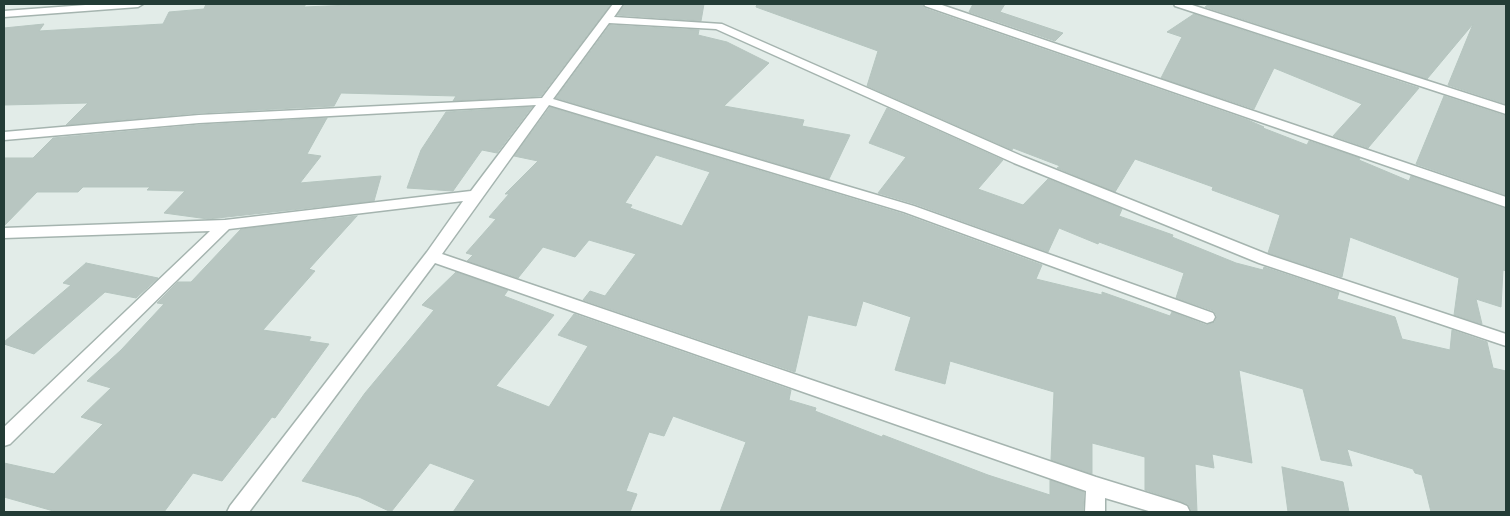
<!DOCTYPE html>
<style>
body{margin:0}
#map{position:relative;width:1510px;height:516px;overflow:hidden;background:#e2ece8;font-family:"DM Sans",sans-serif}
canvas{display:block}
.frame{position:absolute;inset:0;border:5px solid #233c36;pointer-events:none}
</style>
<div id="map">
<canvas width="1510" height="516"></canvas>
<div class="frame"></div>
</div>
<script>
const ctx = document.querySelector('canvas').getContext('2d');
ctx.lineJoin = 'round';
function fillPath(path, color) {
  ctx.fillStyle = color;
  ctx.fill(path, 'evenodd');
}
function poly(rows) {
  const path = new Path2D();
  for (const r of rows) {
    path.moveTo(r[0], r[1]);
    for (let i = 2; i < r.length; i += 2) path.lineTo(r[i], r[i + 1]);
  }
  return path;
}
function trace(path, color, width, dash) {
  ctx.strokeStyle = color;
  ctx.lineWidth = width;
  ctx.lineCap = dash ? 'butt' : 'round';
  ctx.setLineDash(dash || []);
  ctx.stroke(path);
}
const building = poly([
 [206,4,306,4,304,7,373,4,611,4,541,96,453,101,456,96,341,93,334,106,199,113,66,125,88,103,4,105,4,28,44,24,39,31,163,24,169,12,204,9,206,4],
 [625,4,704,4,701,21,617,15,625,4],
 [757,4,922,4,924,8,1248,120,1264,127,1263,128,1307,145,1309,141,1360,158,1359,160,1409,181,1411,176,1506,209,1506,271,1503,270,1501,307,1476,299,1482,324,1454,315,1459,278,1350,237,1342,277,1268,253,1280,215,1212,190,1213,187,1135,159,1115,192,1057,168,1060,166,1013,148,1012,150,867,86,878,51,756,7,757,4],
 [973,4,1005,4,1000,12,1063,33,1055,41,969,12,973,4],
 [1209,4,1506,4,1506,104,1448,85,1473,24,1427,79,1205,7,1209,4],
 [1194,14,1419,88,1368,148,1333,136,1362,104,1274,68,1254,109,1161,78,1182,37,1167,32,1194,14],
 [610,25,699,30,698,35,727,42,769,63,724,106,804,120,802,126,850,135,829,179,556,98,610,25],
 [1444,96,1506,116,1506,195,1416,164,1444,96],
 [532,107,497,153,482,150,453,191,407,188,421,150,446,112,532,107],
 [550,107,903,214,1042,265,1036,279,1102,295,1102,292,1170,316,1172,312,1206,325,1215,322,1217,316,1214,311,1176,298,1184,273,1099,242,1098,244,1059,228,1048,252,915,204,878,193,906,157,869,143,887,108,1003,160,978,189,1023,205,1048,179,1122,209,1119,216,1173,235,1172,237,1236,263,1263,270,1264,267,1339,292,1337,299,1395,317,1402,339,1450,350,1452,330,1487,342,1493,368,1506,371,1506,512,1431,512,1422,475,1415,473,1413,469,1347,449,1352,466,1321,460,1303,389,1239,370,1252,463,1212,454,1214,468,1195,464,1197,512,1192,512,1188,504,1145,490,1145,457,1092,443,1092,474,1051,460,1054,392,950,361,945,384,895,370,911,317,863,301,856,326,808,315,795,372,583,300,590,291,605,296,636,254,589,240,575,257,543,247,518,278,467,261,473,255,466,253,496,219,489,217,509,194,505,194,538,161,514,156,550,107],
 [656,155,710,172,682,226,630,208,632,205,625,203,656,155],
 [327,118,307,154,321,156,300,183,381,176,374,201,208,219,164,213,185,191,147,190,150,187,83,187,78,192,37,192,4,226,4,158,33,158,53,138,199,125,327,118],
 [357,216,309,269,315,271,263,330,311,337,309,341,329,344,275,418,272,417,222,481,193,473,164,512,57,512,4,497,4,463,54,474,103,424,81,417,111,388,87,381,121,350,164,304,157,303,178,282,191,282,241,229,357,216],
 [86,263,158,278,136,298,105,292,34,354,4,344,4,342,71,285,63,283,86,263],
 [456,272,508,290,504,296,554,315,496,386,549,407,588,346,558,335,574,314,791,390,789,400,816,408,815,411,882,437,883,435,988,475,1050,495,1050,480,1084,492,1083,512,720,512,746,442,673,416,664,436,649,432,626,491,637,494,630,512,453,512,475,480,430,463,391,512,359,497,302,481,365,393,434,310,422,305,456,272],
 [1282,467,1343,482,1349,512,1288,512,1282,467]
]);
const minor = poly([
 [99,4,143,4,138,7,4,17,4,11,99,4],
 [613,4,623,4,614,17,722,24,1024,157,1269,255,1506,334,1506,346,1259,263,1014,163,716,29,609,23,553,99,914,206,1213,313,1215,317,1213,321,1207,323,904,212,549,105,442,254,1096,477,1180,503,1187,506,1190,512,1152,512,1105,498,1105,512,1085,512,1086,491,435,263,249,512,227,512,230,506,427,252,463,201,229,229,10,444,4,446,4,427,210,231,4,238,4,228,225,220,471,191,536,105,199,123,4,140,4,132,199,115,542,98,613,4],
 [924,4,939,4,1506,197,1506,207,925,6,924,4],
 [1174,4,1189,4,1506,106,1506,114,1175,6,1174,4]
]);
fillPath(building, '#b8c6c1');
trace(building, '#b5c5bf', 1);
trace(minor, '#a5b4af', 3);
fillPath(minor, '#fff');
</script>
